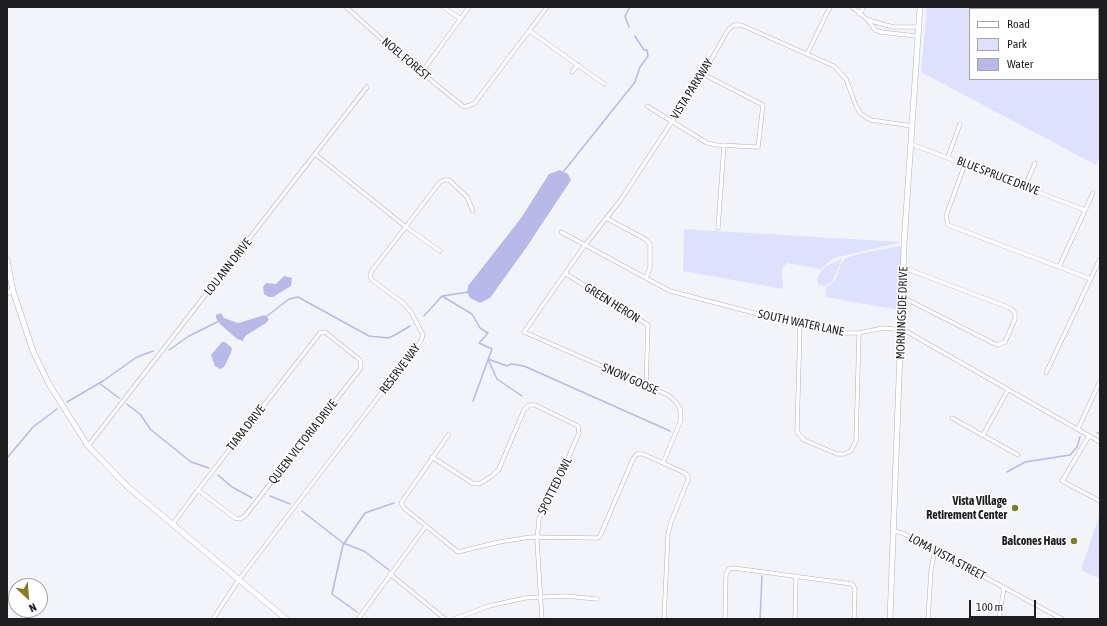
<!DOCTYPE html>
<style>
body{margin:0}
#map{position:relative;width:1107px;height:626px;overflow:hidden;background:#f3f3fa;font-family:"Asap Condensed",sans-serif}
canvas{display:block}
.frame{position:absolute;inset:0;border:8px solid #1e1e21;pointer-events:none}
.legend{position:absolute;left:969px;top:8px;width:130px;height:72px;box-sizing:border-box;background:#fff;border:1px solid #a5a5a6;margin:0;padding:5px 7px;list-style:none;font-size:12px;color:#1e1e21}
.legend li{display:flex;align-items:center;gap:8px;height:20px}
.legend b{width:20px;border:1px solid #a5a5a6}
.north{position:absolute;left:8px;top:578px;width:40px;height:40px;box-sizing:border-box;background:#fff;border:1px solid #a5a5a6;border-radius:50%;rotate:154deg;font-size:11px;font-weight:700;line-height:16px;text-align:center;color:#1e1e21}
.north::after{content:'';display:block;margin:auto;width:14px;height:18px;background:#857c22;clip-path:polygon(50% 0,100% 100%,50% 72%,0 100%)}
.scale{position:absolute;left:969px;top:600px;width:67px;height:18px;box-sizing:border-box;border:2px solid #1e1e21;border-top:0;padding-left:5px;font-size:12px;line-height:14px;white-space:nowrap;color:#1e1e21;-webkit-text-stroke:3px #fff;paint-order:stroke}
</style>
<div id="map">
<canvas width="1107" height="626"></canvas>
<div class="frame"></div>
<ul class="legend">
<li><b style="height:5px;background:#fff"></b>Road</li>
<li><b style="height:11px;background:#dfe0fe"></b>Park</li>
<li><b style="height:11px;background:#b8b9e8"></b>Water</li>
</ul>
<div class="north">N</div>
<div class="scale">100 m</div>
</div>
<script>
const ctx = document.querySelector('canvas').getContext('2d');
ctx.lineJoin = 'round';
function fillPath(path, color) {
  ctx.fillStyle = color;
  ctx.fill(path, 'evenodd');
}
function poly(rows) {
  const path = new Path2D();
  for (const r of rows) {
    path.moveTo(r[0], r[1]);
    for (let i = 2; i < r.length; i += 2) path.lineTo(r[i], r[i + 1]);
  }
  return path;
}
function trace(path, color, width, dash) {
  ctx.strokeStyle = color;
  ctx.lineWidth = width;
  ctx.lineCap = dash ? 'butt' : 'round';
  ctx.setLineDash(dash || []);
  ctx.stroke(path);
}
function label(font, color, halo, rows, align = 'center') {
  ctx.font = font + ' "Asap Condensed",sans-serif';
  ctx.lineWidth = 3;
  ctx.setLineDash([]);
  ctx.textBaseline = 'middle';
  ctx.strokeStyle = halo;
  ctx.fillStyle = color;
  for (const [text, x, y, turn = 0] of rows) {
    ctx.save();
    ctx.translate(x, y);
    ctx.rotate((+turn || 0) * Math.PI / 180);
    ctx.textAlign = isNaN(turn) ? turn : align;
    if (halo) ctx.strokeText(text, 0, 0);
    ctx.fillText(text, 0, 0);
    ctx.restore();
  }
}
const green = poly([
 [927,7,1100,7,1100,55,1098,59,1098,9,970,9,970,79,1098,79,1098,63,1100,65,1100,156,1096,165,921,72],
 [684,229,900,242,898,243,834,258,820,269,787,263,782,269,783,289,683,271],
 [901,246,899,310,825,297,826,288,835,281,841,264,845,259,858,254],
 [842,259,832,282,825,286,818,285,817,279,824,267],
 [1100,513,1100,579,1081,570]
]);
const water = poly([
 [560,170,568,174,571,180,526,248,490,298,480,303,470,298,467,292,468,286,521,218,549,174],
 [284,276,292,278,291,286,273,297,269,297,264,294,263,287,266,283,276,284],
 [221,313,224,318,238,323,265,315,269,319,266,323,245,336,243,341,237,339,220,324,216,318,216,315],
 [222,342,225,342,232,348,231,353,224,367,220,369,215,366,211,355]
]);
const stream = poly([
 [629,27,625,16,630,7],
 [564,171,635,82,640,67,648,56,647,50,644,50,635,36],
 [442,296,468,292],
 [267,316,289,299,298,297,369,336,388,338,395,335,410,326],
 [424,316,442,296,472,314,480,328,488,333,479,343,492,349,473,401],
 [169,350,189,336,219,321],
 [488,359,507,366,511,364,524,366,670,431],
 [488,359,497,379,522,396],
 [99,383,119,398],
 [67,402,103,381,137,357,153,351],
 [127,404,141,415,150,429,191,462,209,468],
 [1097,433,1100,433],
 [7,458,33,427,57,409],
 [1007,472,1025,462,1070,455,1077,447,1080,437],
 [218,475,232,487,252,498],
 [270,496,290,504],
 [302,511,343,543,364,551,389,570],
 [357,612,332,594,343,545,365,513,394,503],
 [760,619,762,576]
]);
const street = poly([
 [346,7,395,51,464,107,474,104,547,7],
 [443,7,461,19],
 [852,7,868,20,893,27,917,27],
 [859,14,864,7],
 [868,20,875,30,881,32,916,36],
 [530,31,604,84],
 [807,54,830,7],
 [422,72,469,7],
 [572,72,578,65],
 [647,106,707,143,717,145,758,147,763,105,703,74],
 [911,144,1085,210],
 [315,154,406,227,440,251],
 [948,157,960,124],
 [965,164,946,216,948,225,1091,279],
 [1025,186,1035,163],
 [608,219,645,239,650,244,650,268,646,278],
 [718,228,724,145],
 [561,232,670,291,800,325,845,333,859,333,883,328,904,330,1100,442],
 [1059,267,1093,193],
 [566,274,648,325,646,386],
 [902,297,997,345,1005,342,1015,319,1015,313,1010,308,910,270,903,270],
 [800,325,797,432,804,440,837,454,844,454,851,451,856,441,859,333],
 [1046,373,1100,259],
 [952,418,1018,455],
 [1078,429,1100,381],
 [449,434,401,503,404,508,458,552,499,542,531,537,598,538,601,534,633,459,637,454,643,454,685,473,688,476,688,480,671,522,668,534,664,619],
 [983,435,1008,390],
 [1089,436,1062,481,1100,501],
 [88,446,367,87],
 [432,457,472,483,479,484,492,476,499,469,524,410,529,405,535,405,578,426,579,433,556,486,539,519,537,541,542,619],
 [663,463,681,420,680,409,676,402,668,395,524,332,585,245,620,201,703,74,728,30,734,25,741,25,834,66,846,79,856,106,861,114,871,120,912,126],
 [172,525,198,490,320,333,325,332,360,360,361,368,245,516,240,519,235,518,198,490],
 [895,531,902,533,935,550,1062,619],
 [390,574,445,619],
 [213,619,238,581,421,341,423,335,411,312,403,303,372,280,370,276,371,272,440,182,445,180,449,180,467,197,473,211],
 [358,619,426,526],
 [454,619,489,606,525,598,565,596,597,599],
 [725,619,726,574,729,569,734,568,852,584,855,589,854,619],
 [795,619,796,576],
 [928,619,931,570,935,550],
 [999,619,1004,588]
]);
const secondary = poly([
 [7,260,13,291,33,351,49,384,88,446,128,487,286,619],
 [7,293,13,291],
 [890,619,904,244,920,7]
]);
const markers = [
 [1015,508,4,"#857c22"],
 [1074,541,4,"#857c22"]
];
const streetNames = [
 ["NOEL FOREST",406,59,40],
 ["VISTA PARKWAY",692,89,-58],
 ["BLUE SPRUCE DRIVE",998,176,21],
 ["LOU ANN DRIVE",228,267,-52],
 ["GREEN HERON",612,303,32],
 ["MORNINGSIDE DRIVE",902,313,-88],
 ["SOUTH WATER LANE",801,323,12],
 ["RESERVE WAY",400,369,-53],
 ["SNOW GOOSE",630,379,24],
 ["TIARA DRIVE",246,428,-52],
 ["QUEEN VICTORIA DRIVE",303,442,-52],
 ["SPOTTED OWL",555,486,-64],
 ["LOMA VISTA STREET",947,557,28]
];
const poiNames = [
 ["Vista Village",1007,501],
 ["Retirement Center",1007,515],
 ["Balcones Haus",1066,541]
];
fillPath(green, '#dfe0fe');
fillPath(water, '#b8b9e8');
trace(stream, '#b8b9e8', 1.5);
trace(street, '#b2b2b9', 4.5);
trace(secondary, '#b2b2b9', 6);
trace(street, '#fff', 3.5);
trace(secondary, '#fff', 5);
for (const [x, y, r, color] of markers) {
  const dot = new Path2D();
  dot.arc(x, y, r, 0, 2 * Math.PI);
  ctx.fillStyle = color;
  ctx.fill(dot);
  trace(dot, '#fff', 1.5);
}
label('12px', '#1e1e21', '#fff', streetNames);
label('bold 12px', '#1e1e21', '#fff', poiNames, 'right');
</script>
